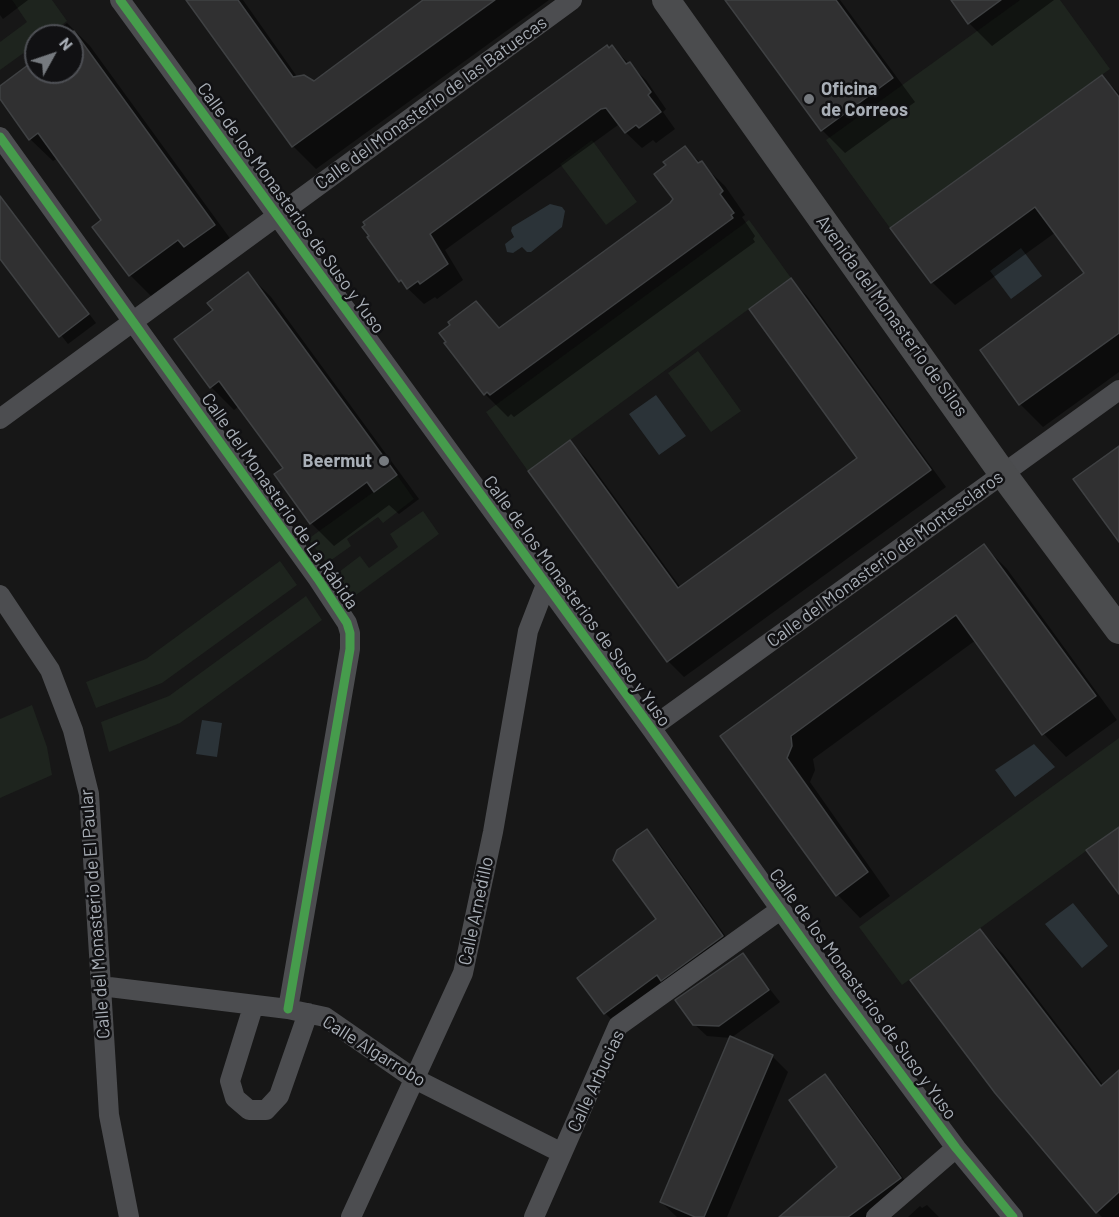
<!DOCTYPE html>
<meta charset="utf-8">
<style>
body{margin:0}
#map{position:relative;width:1119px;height:1217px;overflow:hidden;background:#171717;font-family:Barlow,sans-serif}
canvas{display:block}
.north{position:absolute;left:24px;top:24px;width:60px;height:60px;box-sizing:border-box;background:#111113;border:2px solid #4e5055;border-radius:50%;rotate:50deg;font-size:16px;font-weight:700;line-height:24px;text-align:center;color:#a9afb7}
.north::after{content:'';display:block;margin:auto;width:21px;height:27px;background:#767a7f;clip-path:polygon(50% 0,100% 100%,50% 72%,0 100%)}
</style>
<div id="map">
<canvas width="1119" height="1217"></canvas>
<div class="north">N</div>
</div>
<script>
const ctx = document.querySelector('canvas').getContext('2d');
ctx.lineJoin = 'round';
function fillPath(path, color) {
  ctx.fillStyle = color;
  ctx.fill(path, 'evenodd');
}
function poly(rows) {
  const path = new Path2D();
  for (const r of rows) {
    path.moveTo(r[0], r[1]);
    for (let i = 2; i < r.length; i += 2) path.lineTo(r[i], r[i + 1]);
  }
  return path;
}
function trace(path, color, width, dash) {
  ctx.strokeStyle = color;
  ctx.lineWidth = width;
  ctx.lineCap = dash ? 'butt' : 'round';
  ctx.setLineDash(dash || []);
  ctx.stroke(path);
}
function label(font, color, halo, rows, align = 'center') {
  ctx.font = font + ' Barlow,sans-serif';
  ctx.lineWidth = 5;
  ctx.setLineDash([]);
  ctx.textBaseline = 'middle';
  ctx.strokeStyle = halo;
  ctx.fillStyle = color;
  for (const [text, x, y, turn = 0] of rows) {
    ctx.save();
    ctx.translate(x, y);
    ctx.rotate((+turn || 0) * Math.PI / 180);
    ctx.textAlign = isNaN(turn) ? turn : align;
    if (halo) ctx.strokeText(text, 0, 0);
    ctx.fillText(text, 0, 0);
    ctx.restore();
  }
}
const green = poly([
 [12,0,52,0,67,21,47,36,36,36,36,44,0,70,0,42,27,22],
 [1020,0,1060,0,1110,69,890,228,826,140],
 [592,140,637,202,606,225,560,164],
 [749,220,791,278,528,471,486,412],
 [698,351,741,411,711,432,668,373],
 [397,475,414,499,383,523,378,517,347,539,351,546,327,563,308,539],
 [423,511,439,534,352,598,335,575,360,556,369,568,398,547,390,534],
 [280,561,297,585,162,683,96,708,86,682,146,659],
 [306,596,322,620,180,723,109,752,101,722,169,696],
 [32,705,47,747,52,775,0,798,0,719],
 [1119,738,1119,827,902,985,859,927]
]);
const water = poly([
 [550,204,562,207,565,211,562,227,531,252,527,252,522,247,513,253,507,252,505,244,514,237,511,231,512,227],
 [1021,248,1042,276,1011,299,990,271],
 [656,395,686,436,659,455,629,414],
 [202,720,222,723,217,757,196,754],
 [1034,744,1055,767,1015,797,995,770],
 [1073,903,1108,946,1082,968,1045,924]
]);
const shadow = poly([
 [0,0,28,0,3,19,0,15],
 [187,0,243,0,298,78,314,82,425,0,549,0,316,169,293,146],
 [726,0,840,0,915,102,845,153,822,130],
 [952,0,1054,0,992,46,969,23],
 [67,23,90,46,237,248,153,298,130,275,104,220,58,158,53,161,30,139,0,97,0,87,36,61,36,72,72,72,72,36,50,36],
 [612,47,646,80,666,109,663,112,675,129,656,143,653,140,642,148,618,125,445,250,463,280,437,299,435,297,424,304,400,281,369,238],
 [1102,77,1119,93,1119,372,1043,427,1020,404,982,351,1086,273,1056,232,955,305,932,282,892,229],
 [685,148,725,186,745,215,742,217,755,236,753,239,755,242,514,417,511,414,508,417,477,386,441,333,476,303,500,328,671,204],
 [0,196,96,323,68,344,0,257],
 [248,274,271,297,419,499,399,514,389,505,334,546,311,523,285,468,239,406,234,410,211,387,215,311],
 [791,280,807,296,946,487,684,677,668,661,570,442,586,458,681,588,859,459],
 [984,546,1007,569,1117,720,1066,757,1044,734,976,640,813,759,815,770,810,782,890,896,860,918,838,895,722,737],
 [647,831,659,843,734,948,617,1025,605,1013,659,919],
 [980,931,1003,954,1104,1086,1119,1072,1119,1217,1102,1217,1097,1212,997,1092],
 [743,955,780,1002,731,1038,772,1056,788,1072,727,1217,677,1217,661,1202,731,1038,707,1036,694,1024],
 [825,1076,837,1088,912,1190,873,1217,781,1217,839,1167],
 [927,1205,939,1217,908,1217,920,1206,922,1208]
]);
const building = poly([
 [186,0,238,0,293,77,304,75,314,81,423,0,495,0,292,147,186,0],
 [725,0,836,0,893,78,821,131,725,0],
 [951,0,1001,0,968,24,951,0],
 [74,31,215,225,184,247,178,240,129,276,92,227,101,220,38,133,29,140,0,99,0,86,36,59,36,72,72,72,72,36,67,36,74,31],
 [607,45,609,48,612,45,626,64,630,62,651,92,648,95,661,112,639,128,636,125,625,133,606,108,601,109,430,234,448,264,420,284,418,281,407,289,401,280,399,282,367,237,369,236,362,227,365,225,363,222,607,45],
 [1102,75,1119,97,1119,333,1019,405,980,350,1084,273,1035,207,931,283,890,228,1102,75],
 [685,146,698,163,702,161,723,191,720,194,734,213,731,215,733,218,490,395,487,392,484,395,444,343,446,342,439,333,450,325,448,322,476,301,499,328,670,203,673,199,654,174,666,165,663,162,685,146],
 [0,196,89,314,59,337,0,259,0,196],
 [248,272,397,475,374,492,367,482,310,524,274,474,283,468,219,381,210,388,174,339,213,310,207,303,248,272],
 [791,278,931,470,667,662,528,471,570,440,678,588,857,458,749,309,791,278],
 [1119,446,1119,542,1073,479,1119,446],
 [984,544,1096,696,1042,735,956,615,791,736,792,746,787,758,868,872,836,896,720,736,984,544],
 [1119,827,1119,894,1086,850,1119,827],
 [647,829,723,936,661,981,657,975,604,1014,577,978,656,919,613,860,617,850,647,829],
 [980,929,1101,1086,1119,1070,1119,1192,1096,1213,995,1093,910,980,980,929],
 [743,953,769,990,719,1026,693,1025,675,1000,743,953],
 [730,1036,773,1055,704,1217,695,1217,660,1202,730,1036],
 [825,1074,901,1178,848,1217,779,1217,837,1167,789,1100,825,1074]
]);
const street = poly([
 [120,0,651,728,839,991,956,1148,1013,1217],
 [0,137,318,579,347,623,350,633,350,649,288,1009],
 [0,419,572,0],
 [0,595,50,670,73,730,89,794,109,1115,129,1217],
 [651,728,1119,390],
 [101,986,288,1009,325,1017,413,1078,562,1153],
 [253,1007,230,1081,235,1098,249,1110,266,1110,279,1096,308,1013],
 [351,1217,463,973,493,832,528,631,545,587],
 [534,1217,618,1026,780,910],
 [876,1217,956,1148]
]);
const secondary = poly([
 [666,0,1003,474,1119,630]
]);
const cycleway = poly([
 [120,0,651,728,839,991,956,1148,1013,1217],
 [0,137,318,579,347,623,350,633,350,649,288,1009]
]);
const markers = [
 [809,99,6,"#767a7f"],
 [384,461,6,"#767a7f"]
];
const poiNames = [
 ["Oficina",821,89],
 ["de Correos",821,110],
 ["Beermut",372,461,"right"]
];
const streetNames = [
 ["Calle del Monasterio de las Batuecas",431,103,-36],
 ["Calle de los Monasterios de Suso y Yuso",291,208,54],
 ["Avenida del Monasterio de Silos",892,316,54],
 ["Calle del Monasterio de La Rábida",280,501,55],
 ["Calle del Monasterio de Montesclaros",885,559,-36],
 ["Calle de los Monasterios de Suso y Yuso",577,601,54],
 ["Calle Arnedillo",476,911,-78],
 ["Calle del Monasterio de El Paular",95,914,-94],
 ["Calle de los Monasterios de Suso y Yuso",863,994,54],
 ["Calle Algarrobo",374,1051,32],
 ["Calle Arbucias",596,1081,-65]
];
fillPath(green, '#1e241e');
fillPath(water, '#2b3338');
fillPath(shadow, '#0007');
fillPath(building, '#303031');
trace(building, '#3f4143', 1.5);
trace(street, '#4c4d50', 20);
trace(secondary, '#4b4c4e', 28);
trace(cycleway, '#469c4c', 9);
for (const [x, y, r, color] of markers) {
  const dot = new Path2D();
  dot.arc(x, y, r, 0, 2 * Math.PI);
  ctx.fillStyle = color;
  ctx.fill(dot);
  trace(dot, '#111113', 2);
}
label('bold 18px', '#a9afb7', '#111113', poiNames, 'left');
label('18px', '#a9afb7', '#111113', streetNames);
</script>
